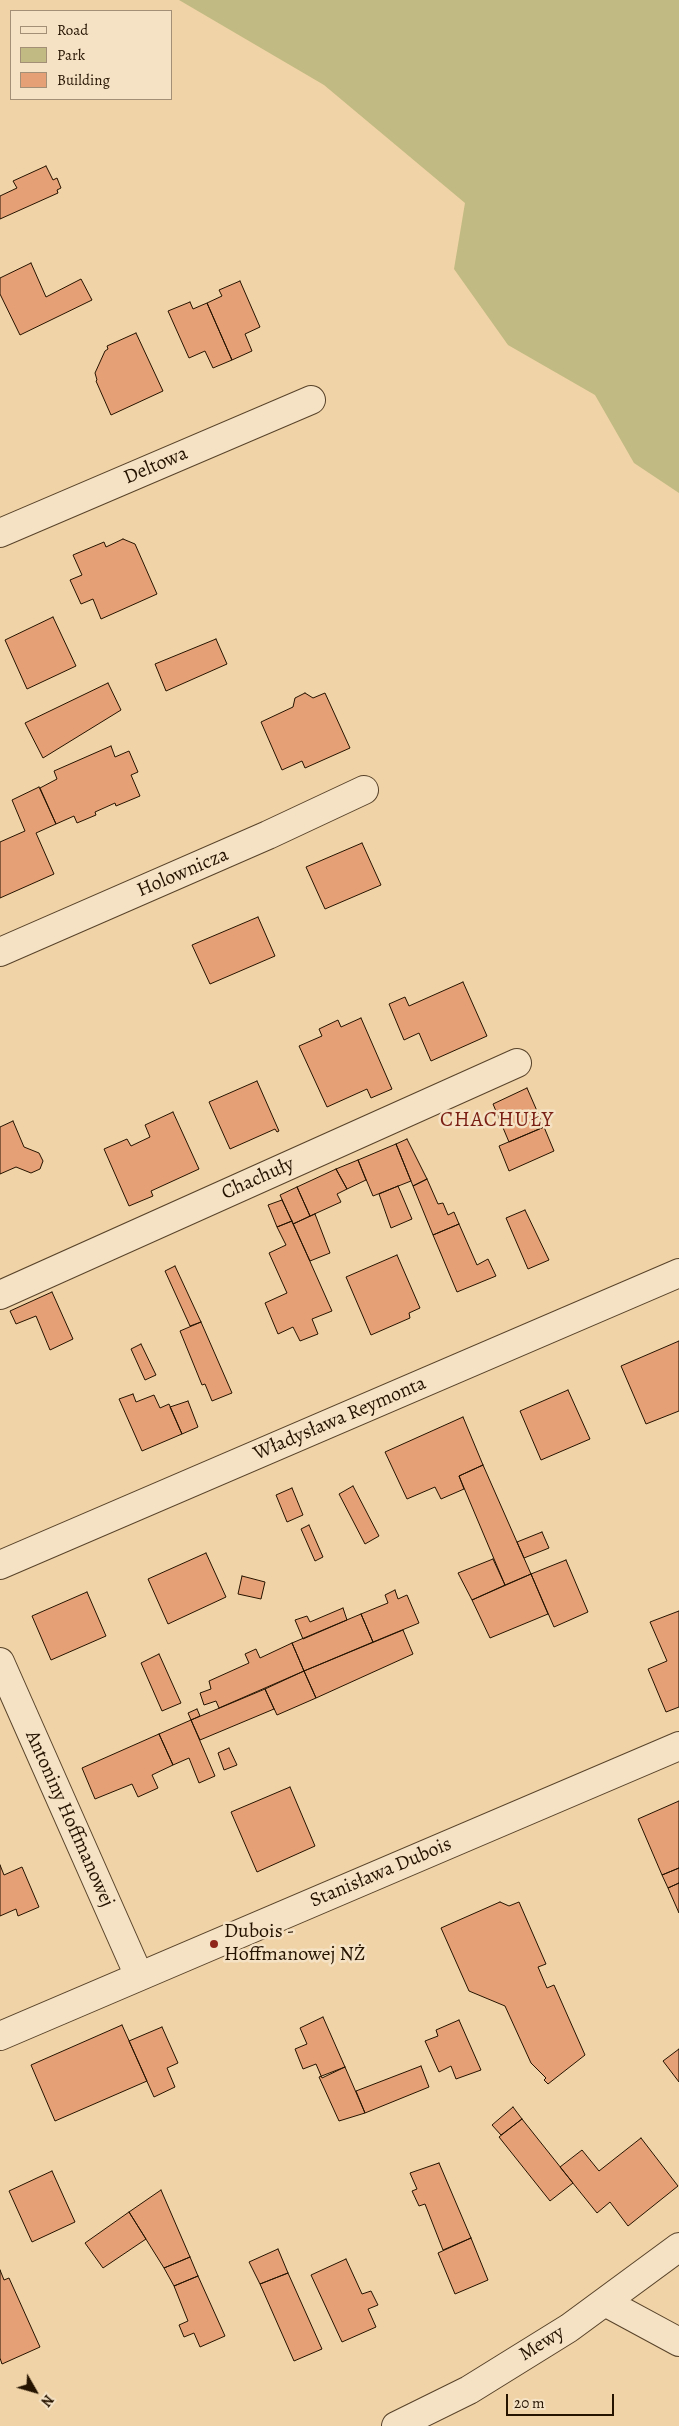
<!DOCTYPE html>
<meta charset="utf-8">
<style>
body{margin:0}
#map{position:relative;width:679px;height:2426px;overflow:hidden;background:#f0d3a6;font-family:Alegreya,serif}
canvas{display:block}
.legend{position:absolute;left:10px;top:10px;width:162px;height:90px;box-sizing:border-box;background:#f5e2c5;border:1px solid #a28f76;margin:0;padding:6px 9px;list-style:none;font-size:15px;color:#251300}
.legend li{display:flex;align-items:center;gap:10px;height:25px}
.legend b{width:25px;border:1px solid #a28f76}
.north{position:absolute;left:10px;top:2366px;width:50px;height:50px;-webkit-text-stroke:4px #f5e2c5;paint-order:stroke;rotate:128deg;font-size:14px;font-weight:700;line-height:20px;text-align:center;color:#251300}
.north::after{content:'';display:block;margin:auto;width:18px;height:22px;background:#251300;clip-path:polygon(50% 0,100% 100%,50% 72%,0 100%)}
.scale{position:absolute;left:506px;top:2394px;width:108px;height:22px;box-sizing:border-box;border:2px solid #251300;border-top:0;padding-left:6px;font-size:15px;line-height:18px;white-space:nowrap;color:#251300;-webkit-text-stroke:4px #f5e2c5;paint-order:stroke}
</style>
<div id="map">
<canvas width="679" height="2426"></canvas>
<ul class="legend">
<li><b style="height:6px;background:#f5e2c5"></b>Road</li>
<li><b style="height:14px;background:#c1ba82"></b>Park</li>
<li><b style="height:14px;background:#e6a076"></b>Building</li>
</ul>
<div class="north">N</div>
<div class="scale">20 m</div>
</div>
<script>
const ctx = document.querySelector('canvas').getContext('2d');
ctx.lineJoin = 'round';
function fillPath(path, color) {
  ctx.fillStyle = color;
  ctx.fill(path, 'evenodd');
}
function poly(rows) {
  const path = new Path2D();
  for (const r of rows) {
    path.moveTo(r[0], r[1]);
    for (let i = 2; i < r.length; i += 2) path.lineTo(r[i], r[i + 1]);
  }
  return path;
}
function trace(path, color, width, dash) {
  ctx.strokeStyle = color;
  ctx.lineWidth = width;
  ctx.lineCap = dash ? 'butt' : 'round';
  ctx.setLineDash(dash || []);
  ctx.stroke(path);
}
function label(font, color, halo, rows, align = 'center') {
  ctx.font = font + ' Alegreya,serif';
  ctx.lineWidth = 5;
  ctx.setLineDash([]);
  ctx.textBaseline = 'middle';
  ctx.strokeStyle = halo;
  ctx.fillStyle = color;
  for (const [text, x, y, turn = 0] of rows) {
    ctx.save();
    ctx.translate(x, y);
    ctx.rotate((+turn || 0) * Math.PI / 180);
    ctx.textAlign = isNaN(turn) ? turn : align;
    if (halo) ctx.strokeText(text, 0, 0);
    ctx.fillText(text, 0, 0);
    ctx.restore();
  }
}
const green = poly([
 [179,0,679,0,679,493,634,463,595,395,508,345,454,269,465,203,324,85]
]);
const building = poly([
 [46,166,53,180,57,178,61,188,57,190,58,193,0,219,0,196,17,188,13,181,46,166],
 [31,263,46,297,81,279,92,300,20,335,0,294,0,278,31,263],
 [240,281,260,327,245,334,252,351,232,360,207,303,222,296,219,290,240,281],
 [190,302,193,309,207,303,232,360,213,368,205,351,189,358,168,311,190,302],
 [136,333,163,391,111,415,96,381,97,380,95,373,105,351,108,349,107,346,136,333],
 [123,539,135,544,157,594,101,619,93,599,81,604,70,580,82,575,73,555,104,542,106,547,123,539],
 [53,617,76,666,27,689,5,640,53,617],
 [216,639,227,664,166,691,155,664,216,639],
 [108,683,121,710,43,758,25,723,108,683],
 [305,693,313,698,325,693,350,748,305,768,302,761,282,770,261,722,293,707,295,698,305,693],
 [111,746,115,757,129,751,138,772,131,775,140,796,116,806,115,803,95,812,96,815,77,823,74,816,56,824,40,788,57,779,54,771,111,746],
 [39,787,56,824,36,833,54,874,0,898,0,842,25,831,12,800,39,787],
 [362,843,381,885,325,909,306,867,362,843],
 [258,917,275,956,210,984,192,945,258,917],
 [463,982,487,1036,431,1061,419,1033,404,1040,389,1004,405,997,409,1006,463,982],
 [361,1018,392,1089,371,1098,367,1089,327,1107,299,1046,322,1036,319,1029,338,1020,341,1027,361,1018],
 [257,1081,279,1131,277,1132,275,1129,230,1149,209,1102,257,1081],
 [527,1088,544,1127,509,1142,493,1104,527,1088],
 [173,1112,199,1169,151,1191,153,1196,129,1206,104,1149,127,1139,131,1146,150,1137,145,1125,173,1112],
 [13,1121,24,1147,39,1153,43,1161,40,1169,31,1173,16,1167,0,1174,0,1127,13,1121],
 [544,1127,554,1151,509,1171,499,1146,544,1127],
 [407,1139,427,1179,413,1186,396,1144,407,1139],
 [396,1144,411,1181,373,1196,358,1160,396,1144],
 [358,1160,366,1180,347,1189,336,1169,358,1160],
 [336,1169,347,1189,337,1194,341,1202,310,1216,297,1187,336,1169],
 [427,1179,438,1204,443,1203,448,1215,454,1212,459,1224,433,1235,413,1186,427,1179],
 [398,1186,412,1219,391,1228,379,1194,398,1186],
 [297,1187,310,1216,293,1224,280,1195,297,1187],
 [282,1200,292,1221,277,1227,268,1205,282,1200],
 [525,1210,549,1260,528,1269,506,1218,525,1210],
 [315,1214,330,1253,310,1261,293,1224,315,1214],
 [292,1221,332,1311,312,1319,318,1334,300,1341,293,1327,278,1334,265,1303,287,1293,269,1253,286,1245,277,1227,292,1221],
 [459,1224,477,1265,488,1259,496,1276,457,1292,433,1235,459,1224],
 [397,1255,420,1308,409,1313,410,1318,371,1335,346,1277,397,1255],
 [175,1266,201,1322,190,1326,165,1271,175,1266],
 [52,1292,73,1339,50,1350,36,1316,16,1324,10,1311,52,1292],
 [201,1322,232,1393,212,1401,205,1384,202,1385,180,1331,201,1322],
 [679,1341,679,1411,646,1424,621,1366,679,1341],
 [141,1344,156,1375,145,1380,131,1349,141,1344],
 [568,1390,590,1439,541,1460,520,1411,568,1390],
 [133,1394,136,1402,154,1395,160,1408,169,1404,182,1434,142,1451,119,1399,133,1394],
 [188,1401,198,1427,182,1434,170,1407,188,1401],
 [463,1417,483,1465,459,1476,464,1489,441,1499,435,1487,407,1499,385,1452,463,1417],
 [483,1465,531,1574,505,1585,459,1476,483,1465],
 [353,1486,379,1536,365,1544,339,1494,353,1486],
 [292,1488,303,1515,287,1522,276,1495,292,1488],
 [309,1525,323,1557,315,1561,301,1529,309,1525],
 [542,1532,549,1548,524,1558,517,1542,542,1532],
 [206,1553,226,1597,168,1624,148,1579,206,1553],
 [493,1559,505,1585,472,1600,458,1573,493,1559],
 [566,1560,588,1612,554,1627,531,1574,566,1560],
 [531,1574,548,1614,490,1638,472,1600,531,1574],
 [242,1576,265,1582,261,1599,238,1594,242,1576],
 [395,1590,398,1599,407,1595,419,1623,373,1642,361,1614,388,1603,385,1595,395,1590],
 [87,1592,106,1636,51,1660,32,1616,87,1592],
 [343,1608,347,1620,303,1639,295,1620,307,1616,310,1622,343,1608],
 [679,1611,679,1707,666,1712,648,1669,667,1661,650,1622,679,1611],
 [361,1614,373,1642,304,1671,292,1643,361,1614],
 [403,1630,413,1654,316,1698,304,1671,403,1630],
 [292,1643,304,1671,219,1708,216,1701,204,1705,200,1693,211,1689,209,1681,249,1663,245,1654,256,1649,260,1658,292,1643],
 [159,1654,181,1703,162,1711,141,1663,159,1654],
 [304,1671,316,1698,277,1715,265,1689,304,1671],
 [265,1689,274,1709,200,1740,191,1720,265,1689],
 [197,1709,200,1716,191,1720,188,1713,197,1709],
 [191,1720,215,1776,199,1783,189,1758,173,1765,159,1734,191,1720],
 [159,1734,173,1765,152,1775,158,1788,138,1797,132,1784,95,1799,82,1768,159,1734],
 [229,1748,237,1765,224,1770,218,1753,229,1748],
 [290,1787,315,1846,257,1872,231,1812,290,1787],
 [679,1801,679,1868,662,1875,638,1819,679,1801],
 [0,1865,4,1875,22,1867,39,1907,18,1916,16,1909,0,1916,0,1865],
 [679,1868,679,1883,668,1888,662,1875,679,1868],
 [679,1883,679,1913,668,1888,679,1883],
 [500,1902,509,1906,519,1902,546,1964,538,1967,547,1988,554,1985,585,2055,548,2084,544,2080,546,2078,531,2063,505,2006,469,1991,441,1928,500,1902],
 [323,2017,345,2067,322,2078,316,2064,303,2069,295,2049,307,2044,300,2028,323,2017],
 [459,2020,481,2070,456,2079,451,2066,439,2072,425,2041,438,2036,436,2030,459,2020],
 [122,2025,147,2081,55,2121,31,2065,122,2025],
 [162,2027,178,2063,167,2068,175,2087,154,2097,129,2041,162,2027],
 [679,2049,679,2082,663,2061,679,2049],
 [421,2066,429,2087,365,2113,356,2091,421,2066],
 [345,2067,365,2113,339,2121,319,2077,345,2067],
 [513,2107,522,2119,501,2135,492,2125,513,2107],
 [522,2119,573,2183,550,2201,499,2137,522,2119],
 [641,2138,678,2186,628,2226,610,2202,597,2213,560,2167,582,2150,599,2171,641,2138],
 [439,2163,471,2238,443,2250,425,2204,419,2206,412,2191,417,2189,410,2173,439,2163],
 [52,2171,75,2222,32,2242,9,2191,52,2171],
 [161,2190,190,2257,164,2268,129,2212,161,2190],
 [129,2212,146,2239,103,2268,85,2243,129,2212],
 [471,2238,488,2280,455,2294,438,2253,471,2238],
 [278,2249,288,2273,260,2284,249,2262,278,2249],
 [190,2257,198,2276,174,2286,164,2268,190,2257],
 [346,2259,362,2294,371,2291,378,2305,368,2309,376,2327,342,2342,311,2275,346,2259],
 [0,2270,4,2280,9,2278,40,2347,2,2364,0,2358,0,2270],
 [288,2273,322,2349,294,2361,260,2284,288,2273],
 [198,2276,225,2336,200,2347,194,2333,184,2337,179,2325,188,2321,174,2286,198,2276]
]);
const minor = poly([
 [0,533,311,400],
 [0,952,268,835,364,790],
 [0,1295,517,1063],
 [0,1565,679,1273],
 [0,1662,139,1976],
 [0,2036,679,1746],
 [605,2302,679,2342],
 [396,2426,469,2390,569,2328,679,2247]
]);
const markers = [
 [214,1944,5,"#8f2418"]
];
const streetNames = [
 ["Deltowa",156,466,-23],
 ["Holownicza",183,873,-23],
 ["Chachuły",258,1179,-24],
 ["Władysława Reymonta",340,1419,-23],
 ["Antoniny Hoffmanowej",69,1819,66],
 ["Stanisława Dubois",381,1873,-23],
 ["Mewy",542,2344,-32]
];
const poiNames = [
 ["Dubois -",224,1932],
 ["Hoffmanowej NŻ",224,1955]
];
const neighbourhoodNames = [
 ["CHACHUŁY",497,1121]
];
fillPath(green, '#c1ba82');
fillPath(building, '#e6a076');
trace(building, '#251300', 1);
trace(minor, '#58432a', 30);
trace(minor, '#f5e2c5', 28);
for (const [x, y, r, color] of markers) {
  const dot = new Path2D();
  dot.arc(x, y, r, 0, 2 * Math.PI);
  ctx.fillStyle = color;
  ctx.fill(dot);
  trace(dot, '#f5e2c5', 2);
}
label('20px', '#251300', '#f5e2c5', streetNames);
label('20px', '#251300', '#f5e2c5', poiNames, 'left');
ctx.letterSpacing = '1px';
label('21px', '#7a1f14', '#f5e2c5', neighbourhoodNames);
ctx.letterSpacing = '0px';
</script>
